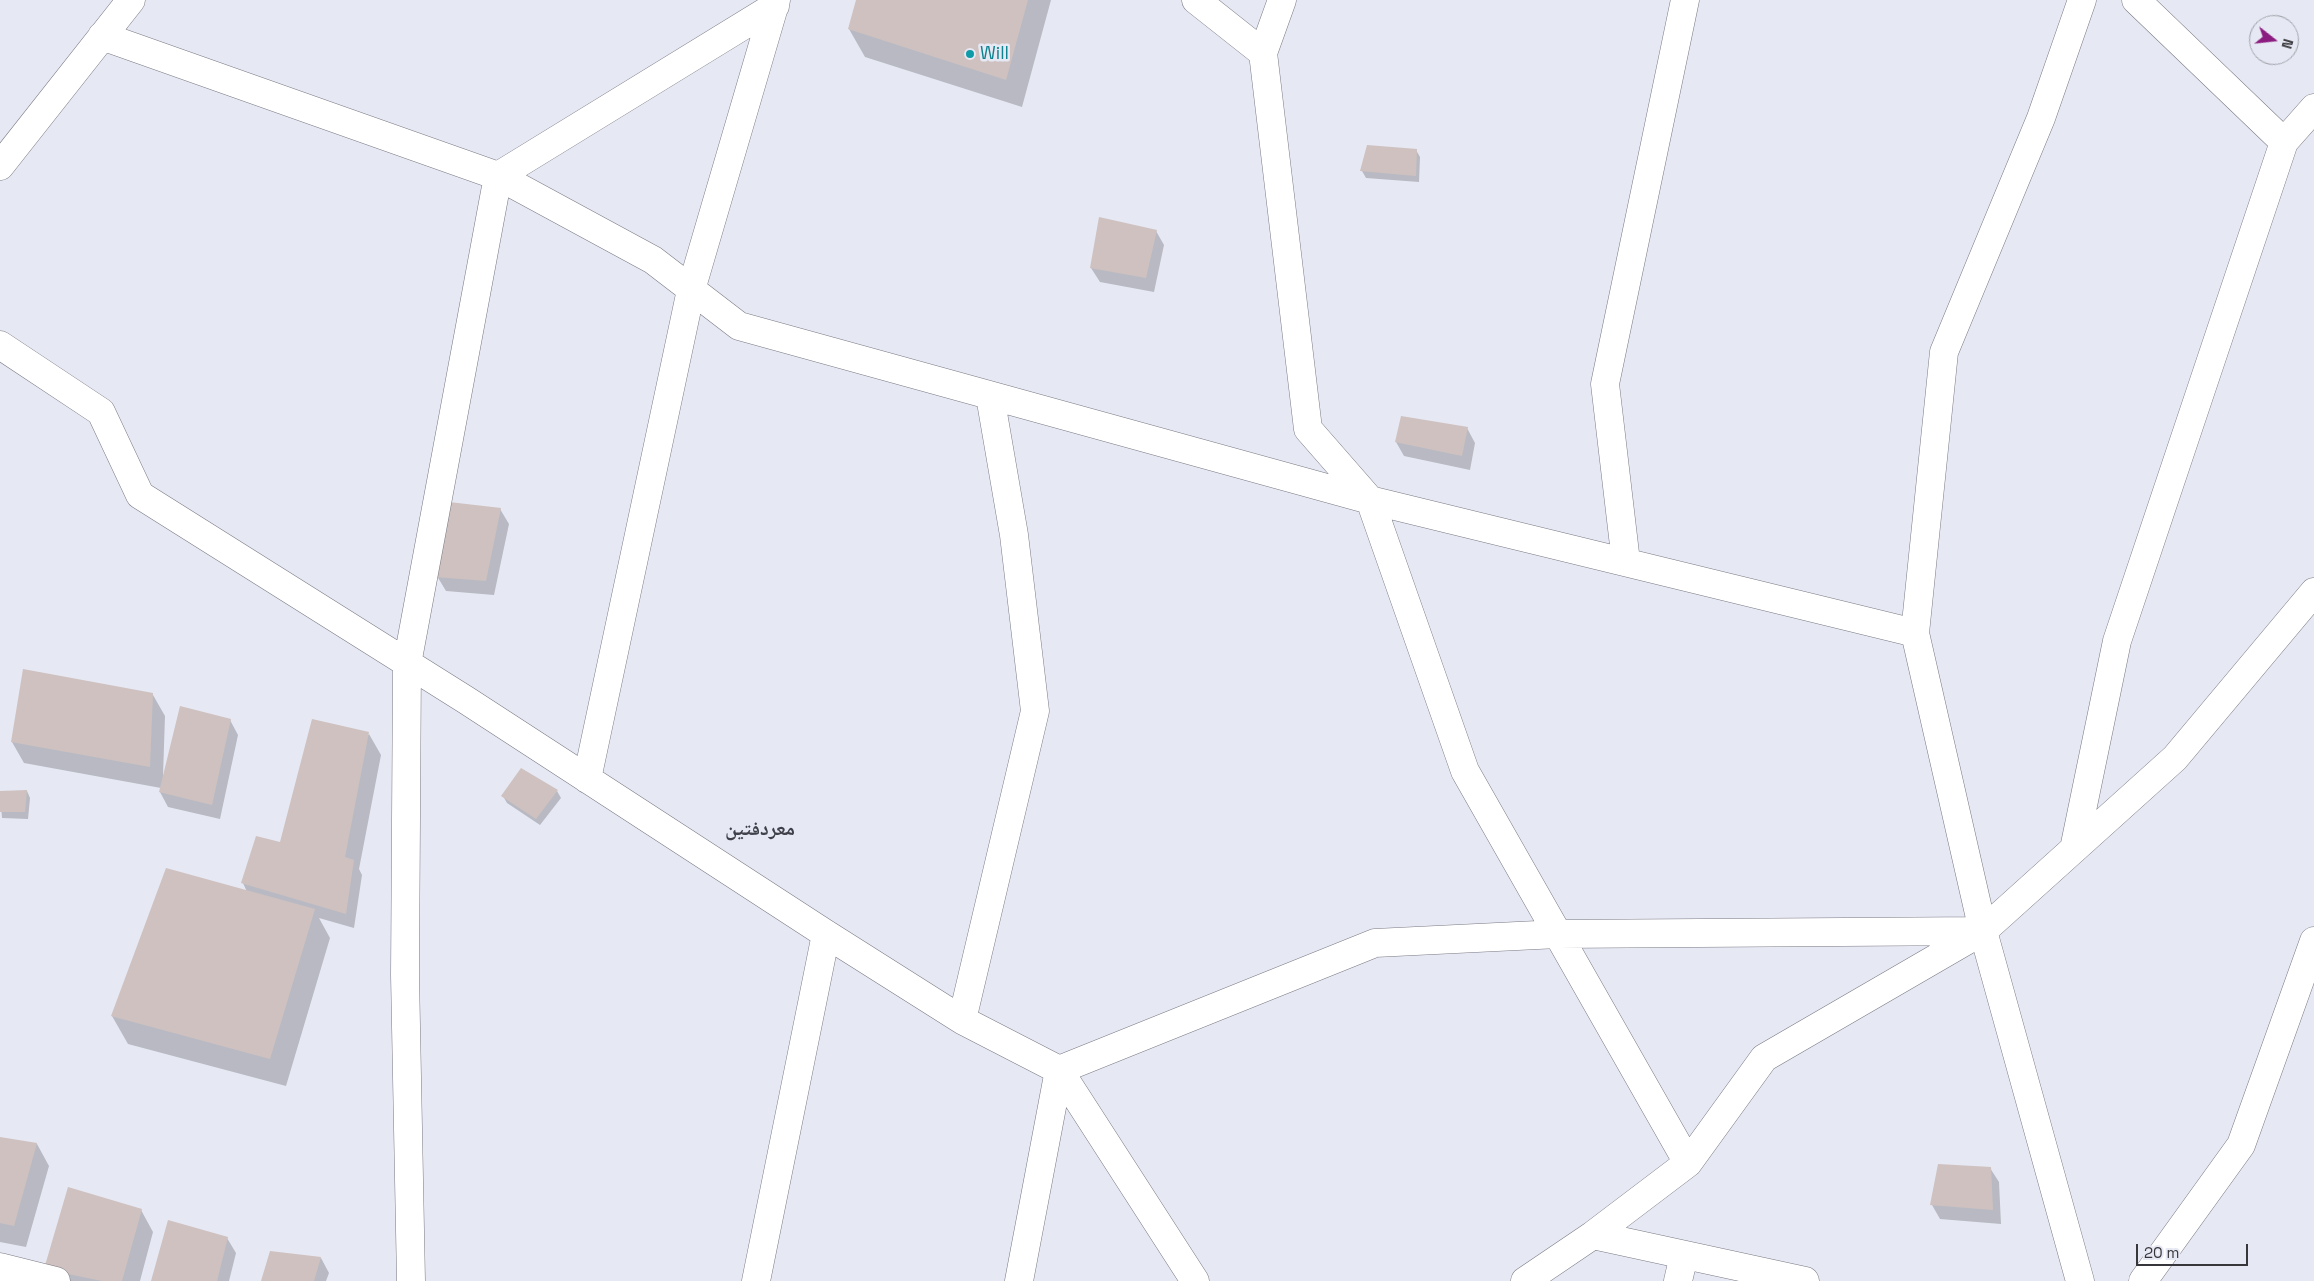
<!DOCTYPE html>
<meta charset="utf-8">
<style>
body{margin:0}
#map{position:relative;width:2314px;height:1281px;overflow:hidden;background:#e6e8f3;font-family:"Space Grotesk",sans-serif}
canvas{display:block}
.north{position:absolute;left:2249px;top:15px;width:50px;height:50px;box-sizing:border-box;background:#e6e8f3;border:1px solid #a0a1a9;border-radius:50%;rotate:106deg;font-size:14px;font-weight:700;line-height:20px;text-align:center;color:#37373b}
.north::after{content:'';display:block;margin:auto;width:18px;height:22px;background:#8c1d80;clip-path:polygon(50% 0,100% 100%,50% 72%,0 100%)}
.scale{position:absolute;left:2136px;top:1244px;width:112px;height:22px;box-sizing:border-box;border:2px solid #37373b;border-top:0;padding-left:6px;font-size:15px;line-height:18px;white-space:nowrap;color:#37373b;-webkit-text-stroke:4px #e6e8f3;paint-order:stroke}
</style>
<div id="map">
<canvas width="2314" height="1281"></canvas>
<div class="north">N</div>
<div class="scale">20 m</div>
</div>
<script>
const ctx = document.querySelector('canvas').getContext('2d');
ctx.lineJoin = 'round';
function fillPath(path, color) {
  ctx.fillStyle = color;
  ctx.fill(path, 'evenodd');
}
function poly(rows) {
  const path = new Path2D();
  for (const r of rows) {
    path.moveTo(r[0], r[1]);
    for (let i = 2; i < r.length; i += 2) path.lineTo(r[i], r[i + 1]);
  }
  return path;
}
function trace(path, color, width, dash) {
  ctx.strokeStyle = color;
  ctx.lineWidth = width;
  ctx.lineCap = dash ? 'butt' : 'round';
  ctx.setLineDash(dash || []);
  ctx.stroke(path);
}
function label(font, color, halo, rows, align = 'center') {
  ctx.font = font + ' "Space Grotesk","Noto Naskh Arabic",sans-serif';
  ctx.lineWidth = 5;
  ctx.setLineDash([]);
  ctx.textBaseline = 'middle';
  ctx.strokeStyle = halo;
  ctx.fillStyle = color;
  for (const [text, x, y, turn = 0] of rows) {
    ctx.save();
    ctx.translate(x, y);
    ctx.rotate((+turn || 0) * Math.PI / 180);
    ctx.textAlign = isNaN(turn) ? turn : align;
    if (halo) ctx.strokeText(text, 0, 0);
    ctx.fillText(text, 0, 0);
    ctx.restore();
  }
}
const shadow = poly([
 [858,0,1051,0,1022,107,865,57,849,29],
 [1416,150,1420,157,1419,182,1366,178,1362,171],
 [1156,231,1164,245,1154,292,1100,282,1091,268],
 [1467,428,1475,443,1470,470,1404,456,1396,442],
 [500,509,509,524,494,595,446,591,437,576],
 [153,695,165,716,163,776,230,720,238,735,220,819,168,807,160,792,161,788,24,763,12,742],
 [369,734,381,755,359,869,362,875,354,928,319,918,330,938,286,1086,128,1044,112,1016,247,892,243,883,281,843],
 [27,791,30,798,28,819,2,818,0,792],
 [557,791,561,798,540,825,507,803,503,796],
 [0,1138,37,1144,49,1166,26,1247,0,1242],
 [1990,1168,1999,1182,2001,1224,1940,1219,1932,1205],
 [141,1210,153,1232,140,1281,53,1281],
 [227,1238,236,1253,229,1281,153,1281],
 [321,1258,329,1273,326,1281,263,1281]
]);
const building = poly([
 [856,0,1028,0,1006,80,848,29],
 [1367,145,1417,149,1416,176,1360,171],
 [1099,217,1157,230,1146,278,1090,268],
 [1401,416,1468,427,1462,456,1395,442],
 [449,502,501,508,486,581,436,577],
 [23,669,153,693,150,767,11,742],
 [180,706,231,719,212,805,159,792],
 [312,719,369,732,345,857,354,860,346,914,241,883,256,836,280,842],
 [521,768,558,790,536,819,501,796],
 [27,790,25,812,0,812,0,791],
 [166,868,315,909,270,1059,111,1016],
 [0,1137,37,1143,14,1226,0,1223],
 [1938,1164,1991,1167,1993,1210,1930,1205],
 [68,1187,142,1209,122,1281,102,1281,44,1269],
 [168,1220,228,1237,217,1281,151,1281],
 [270,1251,321,1257,314,1281,261,1281]
]);
const minor = poly([
 [1196,0,1263,53],
 [1282,0,1263,53,1308,429,1370,500,1465,771,1688,1163],
 [2136,0,2284,142],
 [102,36,498,176,653,260,739,326,1370,500,1915,633],
 [0,166,131,0],
 [0,345,101,412,140,495,466,700,826,934,962,1020,1059,1070,1195,1281],
 [1626,562,1605,384,1685,0],
 [587,779,691,290,776,0],
 [2074,849,2117,641,2284,142,2314,108],
 [962,1020,1035,711,1014,535,990,396],
 [1593,1235,1805,1281],
 [0,1267,56,1281],
 [411,1281,405,975,407,664,498,176,775,6],
 [756,1281,826,934],
 [1019,1281,1059,1070,1375,943,1558,934,1983,931],
 [1525,1281,1593,1235,1688,1163,1764,1058,1983,931,2175,758,2314,592],
 [1678,1281,1684,1255],
 [2080,1281,1983,931,1915,633,1944,352,2041,118,2082,0],
 [2143,1281,2241,1145,2314,941]
]);
const markers = [
 [970,54,5,"#0f9aa8"]
];
const cultureNames = [
 ["Will",980,54]
];
const quarterNames = [
 ["معردفتين",760,830]
];
fillPath(shadow, '#0003');
fillPath(building, '#cec1bf');
trace(minor, '#797a84', 29);
trace(minor, '#fff', 28);
for (const [x, y, r, color] of markers) {
  const dot = new Path2D();
  dot.arc(x, y, r, 0, 2 * Math.PI);
  ctx.fillStyle = color;
  ctx.fill(dot);
  trace(dot, '#e6e8f3', 2);
}
label('18px', '#0d838f', '#e6e8f3', cultureNames, 'left');
label('bold 20px', '#3f4049', '#e6e8f3', quarterNames);
</script>
